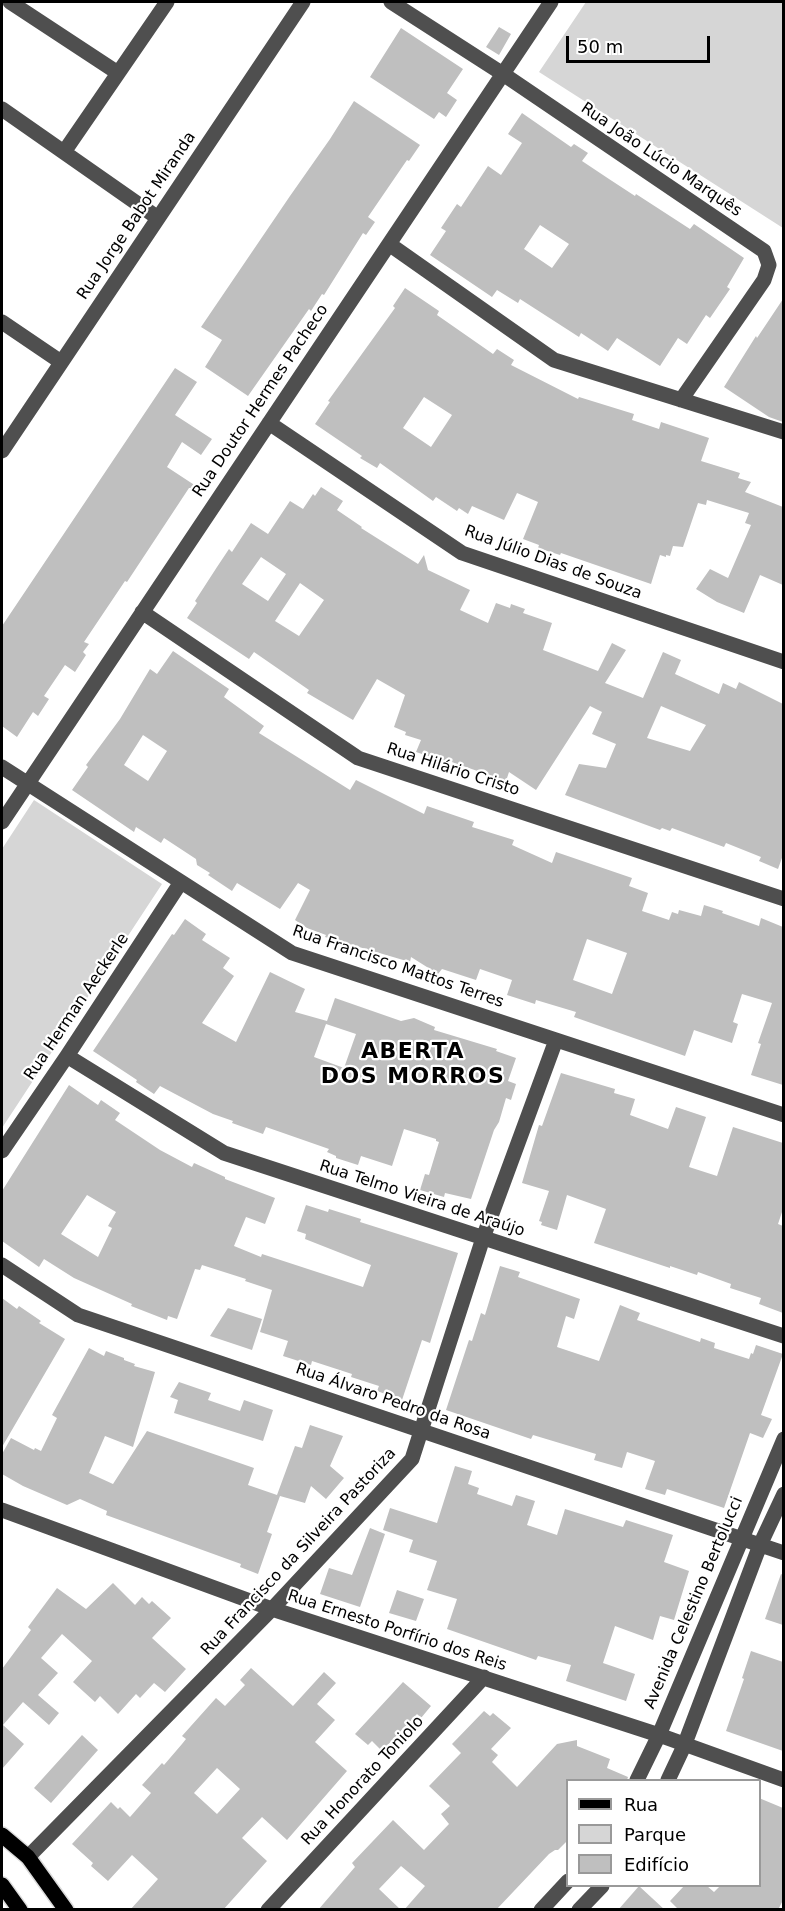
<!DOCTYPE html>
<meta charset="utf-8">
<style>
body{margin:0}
#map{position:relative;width:785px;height:1911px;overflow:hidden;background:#fff;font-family:"DejaVu Sans",sans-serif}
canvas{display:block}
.frame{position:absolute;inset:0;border:3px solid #000;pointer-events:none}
.legend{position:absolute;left:566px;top:1779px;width:195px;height:108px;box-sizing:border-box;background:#fff;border:2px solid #999;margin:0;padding:8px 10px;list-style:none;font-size:18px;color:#000}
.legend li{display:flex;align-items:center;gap:12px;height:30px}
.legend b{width:30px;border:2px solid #999}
.scale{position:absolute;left:566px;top:36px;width:144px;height:27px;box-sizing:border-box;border:3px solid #000;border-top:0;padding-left:8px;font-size:18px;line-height:21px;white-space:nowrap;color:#000;-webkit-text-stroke:4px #fff;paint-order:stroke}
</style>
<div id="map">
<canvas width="785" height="1911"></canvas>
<div class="frame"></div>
<ul class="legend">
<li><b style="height:8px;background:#000"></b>Rua</li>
<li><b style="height:16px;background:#d6d6d6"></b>Parque</li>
<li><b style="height:16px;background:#bfbfbf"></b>Edifício</li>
</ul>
<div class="scale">50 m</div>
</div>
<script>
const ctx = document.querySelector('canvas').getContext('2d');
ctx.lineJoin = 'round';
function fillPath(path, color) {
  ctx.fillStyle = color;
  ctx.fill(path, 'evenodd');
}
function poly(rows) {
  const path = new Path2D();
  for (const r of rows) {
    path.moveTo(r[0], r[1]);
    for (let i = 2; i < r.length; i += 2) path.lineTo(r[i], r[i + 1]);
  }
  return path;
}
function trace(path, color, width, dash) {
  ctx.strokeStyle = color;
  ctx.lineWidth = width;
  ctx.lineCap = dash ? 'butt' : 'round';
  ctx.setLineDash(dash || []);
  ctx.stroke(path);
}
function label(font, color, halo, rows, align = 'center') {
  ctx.font = font + ' "DejaVu Sans",sans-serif';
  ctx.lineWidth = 4.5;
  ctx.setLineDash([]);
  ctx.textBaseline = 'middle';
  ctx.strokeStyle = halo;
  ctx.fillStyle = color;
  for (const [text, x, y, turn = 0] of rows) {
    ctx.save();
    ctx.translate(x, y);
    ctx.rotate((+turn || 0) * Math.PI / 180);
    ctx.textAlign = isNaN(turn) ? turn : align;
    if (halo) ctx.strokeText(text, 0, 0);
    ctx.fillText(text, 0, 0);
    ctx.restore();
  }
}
const green = poly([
 [586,2,783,2,783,228,539,72],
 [34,800,162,884,2,1128,2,849]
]);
const building = poly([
 [499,27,511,34,499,55,486,47],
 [401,28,463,69,447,93,457,100,446,117,439,112,434,119,370,77],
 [354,101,420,145,409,161,407,160,368,217,375,222,366,235,363,233,324,295,322,294,311,311,309,309,248,396,205,367,222,340,201,327,290,196,330,139],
 [522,113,571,147,574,144,588,153,582,161,609,179,635,196,636,194,690,229,694,224,744,258,727,287,730,289,710,318,706,315,687,344,678,338,660,366,617,338,608,351,581,333,579,337,520,299,518,303,497,290,492,297,430,255,446,231,441,228,457,204,461,207,488,166,501,175,522,143,508,134],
 [540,225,569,244,552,268,524,249],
 [405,288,439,311,437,315,493,354,497,349,514,360,511,365,578,399,579,397,634,414,632,420,659,429,661,422,709,438,701,461,740,473,738,478,751,482,745,492,783,507,783,585,760,575,744,613,717,602,696,589,710,569,728,578,751,525,745,523,749,513,707,500,706,505,698,503,683,547,673,546,670,556,666,555,666,557,660,555,651,584,561,553,560,555,538,548,539,545,523,539,538,502,517,493,504,520,472,506,468,514,459,508,457,511,436,497,433,501,380,463,377,468,360,458,362,456,315,424,330,402,328,401,395,308,393,306],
 [424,397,452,415,431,447,403,428],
 [783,299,783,422,769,417,724,387,756,336,757,338],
 [175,368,197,382,175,415,212,439,201,455,182,442,167,467,199,488,189,488,127,582,125,581,84,642,89,644,83,652,86,655,75,672,65,665,44,696,49,699,38,716,33,712,17,737,2,726,2,626],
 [321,487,343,501,337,510,362,527,361,528,418,564,424,555,428,570,470,590,460,610,488,623,496,603,510,608,511,604,525,609,523,613,552,623,543,650,598,671,612,643,626,650,605,683,643,698,663,652,681,660,675,674,719,694,723,683,736,689,739,682,783,704,783,855,778,869,759,861,761,857,726,843,724,847,672,828,670,831,662,828,660,830,565,795,579,764,606,768,616,744,592,734,602,712,590,706,536,790,509,772,506,781,446,760,446,762,416,752,421,740,405,735,406,732,394,727,405,695,377,679,353,720,307,693,309,690,254,652,249,659,187,618,197,603,195,601,217,567,229,549,232,552,251,523,268,534,290,501,303,509,313,494,315,496],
 [261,557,286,574,268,601,242,584],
 [300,583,324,600,299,636,275,621],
 [661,706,706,725,690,751,647,738],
 [173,651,229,689,224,697,264,726,259,733,350,790,356,780,424,814,427,806,474,822,472,827,514,840,512,845,552,863,556,852,632,878,629,886,648,893,642,911,669,920,672,912,678,914,679,910,701,916,704,905,723,911,722,913,759,926,761,918,783,927,783,1085,751,1075,761,1044,758,1043,772,1003,742,994,733,1022,738,1024,732,1043,694,1030,685,1056,574,1017,576,1012,536,1000,535,1004,507,995,512,980,480,969,476,980,442,969,438,974,411,957,410,962,325,937,326,935,307,928,295,920,310,890,298,883,280,909,237,883,232,891,208,875,210,873,197,865,196,859,164,838,161,843,136,827,134,832,72,790,88,767,86,765,120,719,150,669,157,674],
 [143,735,167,751,148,781,124,765],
 [587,939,627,953,612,994,573,980],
 [185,919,206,934,202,940,230,958,223,968,234,976,202,1023,236,1042,270,972,305,989,295,1012,327,1021,335,998,401,1021,414,1018,435,1027,434,1030,497,1049,496,1051,516,1058,508,1081,516,1084,511,1100,506,1098,499,1122,494,1130,471,1199,445,1193,444,1197,420,1190,425,1174,429,1175,439,1142,436,1141,436,1139,404,1129,392,1166,361,1156,358,1165,336,1158,336,1156,327,1152,329,1149,266,1127,263,1134,232,1123,233,1121,213,1114,160,1086,154,1094,136,1082,137,1080,93,1051,172,934,174,935],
 [326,1024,356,1034,344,1068,314,1057],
 [561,1073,615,1089,614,1093,635,1099,630,1115,668,1129,676,1107,706,1117,689,1167,717,1176,733,1127,783,1143,783,1209,778,1224,783,1226,783,1313,759,1304,761,1298,730,1288,731,1284,698,1272,697,1275,670,1266,670,1268,594,1243,606,1209,567,1195,557,1230,541,1225,542,1222,539,1221,549,1191,522,1183,539,1125,542,1126],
 [69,1085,98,1105,101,1100,120,1113,115,1120,160,1150,192,1167,194,1163,225,1177,225,1179,275,1198,265,1224,246,1217,234,1246,261,1257,262,1254,363,1287,371,1265,305,1239,306,1234,297,1231,306,1205,328,1212,329,1209,361,1219,360,1222,379,1228,458,1253,430,1343,422,1340,402,1400,377,1391,379,1386,351,1377,352,1374,312,1361,311,1365,283,1356,288,1341,260,1332,272,1290,245,1281,246,1279,202,1265,200,1270,195,1269,177,1319,168,1316,167,1320,131,1306,132,1304,74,1278,44,1259,39,1267,2,1241,2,1191],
 [87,1195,116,1212,108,1226,112,1228,98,1257,61,1234],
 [500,1266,520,1272,518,1277,580,1299,574,1319,566,1316,557,1347,599,1361,620,1305,640,1313,637,1320,700,1342,701,1338,715,1343,714,1348,749,1359,751,1353,753,1354,756,1345,783,1354,761,1415,772,1419,763,1438,750,1433,724,1508,667,1489,665,1495,645,1489,655,1461,627,1452,622,1468,594,1460,596,1454,533,1435,531,1439,446,1410,469,1340,472,1341,481,1313,485,1315],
 [2,1298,17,1309,19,1306,41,1321,39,1323,65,1339,2,1447],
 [228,1308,262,1319,252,1350,210,1336],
 [89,1348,104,1356,106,1351,124,1358,124,1360,135,1364,134,1366,155,1372,133,1447,105,1436,89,1473,113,1484,147,1431,254,1468,248,1485,277,1495,295,1446,302,1448,310,1425,343,1436,330,1466,344,1478,326,1499,311,1486,305,1503,280,1496,267,1532,272,1534,258,1574,240,1567,241,1564,106,1515,107,1511,80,1499,67,1505,23,1486,2,1474,2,1454,11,1438,34,1450,35,1448,41,1451,57,1418,52,1415],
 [179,1382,211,1393,208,1400,240,1411,244,1400,273,1410,263,1441,174,1413,178,1400,170,1397],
 [455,1466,472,1471,468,1484,479,1488,477,1494,512,1506,516,1495,535,1501,527,1525,557,1535,565,1509,623,1527,626,1520,673,1535,664,1562,689,1571,674,1620,660,1616,653,1640,615,1626,603,1663,635,1674,626,1701,566,1681,571,1665,538,1656,536,1660,447,1629,457,1599,427,1590,437,1561,409,1552,413,1540,383,1530,390,1508,437,1523],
 [370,1528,385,1534,360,1607,320,1594,329,1568,352,1575],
 [781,1574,783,1575,783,1625,765,1619],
 [113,1583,135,1605,142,1597,149,1604,152,1601,171,1618,152,1638,186,1669,165,1692,154,1683,140,1698,136,1694,118,1714,100,1696,95,1702,73,1682,92,1661,62,1634,41,1658,58,1673,38,1695,59,1713,49,1725,23,1702,3,1725,24,1744,2,1769,2,1669,31,1630,28,1627,57,1588,86,1609],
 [397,1590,424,1599,416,1621,389,1613],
 [751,1651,783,1662,783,1751,726,1731,744,1679,742,1678],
 [251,1668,293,1706,324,1672,336,1683,317,1704,335,1720,315,1742,347,1771,287,1840,262,1817,242,1838,267,1861,223,1910,130,1910,158,1879,132,1855,108,1881,91,1866,93,1863,72,1844,111,1802,118,1809,120,1807,130,1817,151,1793,142,1785,162,1763,164,1765,182,1744,186,1739,182,1736,216,1698,225,1706,245,1685,240,1680],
 [217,1768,240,1789,217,1814,194,1793],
 [403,1682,431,1706,421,1718,417,1714,382,1751,372,1741,368,1745,355,1734],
 [484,1711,490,1716,493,1713,511,1728,491,1749,498,1755,492,1762,517,1787,557,1744,577,1740,577,1746,610,1759,607,1768,628,1777,627,1780,567,1780,567,1841,558,1850,555,1850,549,1854,496,1910,404,1910,425,1886,401,1866,379,1889,401,1910,318,1910,355,1867,352,1863,393,1820,424,1850,449,1824,441,1814,450,1806,429,1786,461,1753,452,1744],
 [82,1735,98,1750,51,1803,34,1788],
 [759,1798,783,1808,783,1900,778,1910,679,1910,670,1901,684,1886,707,1886,714,1892,720,1886,759,1886],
 [639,1886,665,1910,618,1910]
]);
const minor = poly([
 [10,2,118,73],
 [391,2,503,74,764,251,769,265,764,280,681,400],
 [2,109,158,218],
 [64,152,167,2],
 [389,244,554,360,784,432],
 [2,322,61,362],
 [269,423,462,553,784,662],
 [2,451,303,2],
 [142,612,358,758,784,899],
 [2,767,292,953,784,1115],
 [2,822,551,2],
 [67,1056,224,1153,784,1336],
 [2,1151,67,1056,181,882],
 [2,1265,78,1315,784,1553],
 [2,1510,272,1609,659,1735,784,1780],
 [637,1780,659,1735,784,1439],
 [668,1780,684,1746,760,1545,784,1494],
 [28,1857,272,1609,412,1459,483,1238,556,1040],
 [268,1910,484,1677],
 [541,1910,568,1881],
 [579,1910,602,1886]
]);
const major = poly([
 [2,1835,28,1857,66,1910],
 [2,1885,20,1910]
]);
const streetNames = [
 ["Rua João Lúcio Marquês",661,160,34],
 ["Rua Jorge Babot Miranda",137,216,-56],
 ["Rua Doutor Hermes Pacheco",261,401,-56],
 ["Rua Júlio Dias de Souza",553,563,20],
 ["Rua Hilário Cristo",453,770,18],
 ["Rua Francisco Mattos Terres",398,967,19],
 ["Rua Herman Aeckerle",77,1007,-56],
 ["Rua Telmo Vieira de Araújo",422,1199,18],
 ["Rua Álvaro Pedro da Rosa",393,1402,19],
 ["Rua Francisco da Silveira Pastoriza",299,1552,-47],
 ["Avenida Celestino Bertolucci",694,1603,-67],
 ["Rua Ernesto Porfírio dos Reis",397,1631,18],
 ["Rua Honorato Toniolo",363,1781,-47]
];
const districtNames = [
 ["ABERTA",413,1052],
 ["DOS MORROS",413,1077]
];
fillPath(green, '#d6d6d6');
fillPath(building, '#bfbfbf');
trace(major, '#dbdbdb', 18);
trace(minor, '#4f4f4f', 15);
trace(major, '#000', 15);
label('16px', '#000', '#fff', streetNames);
ctx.letterSpacing = '1.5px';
label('bold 22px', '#000', '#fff', districtNames);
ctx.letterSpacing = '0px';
</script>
